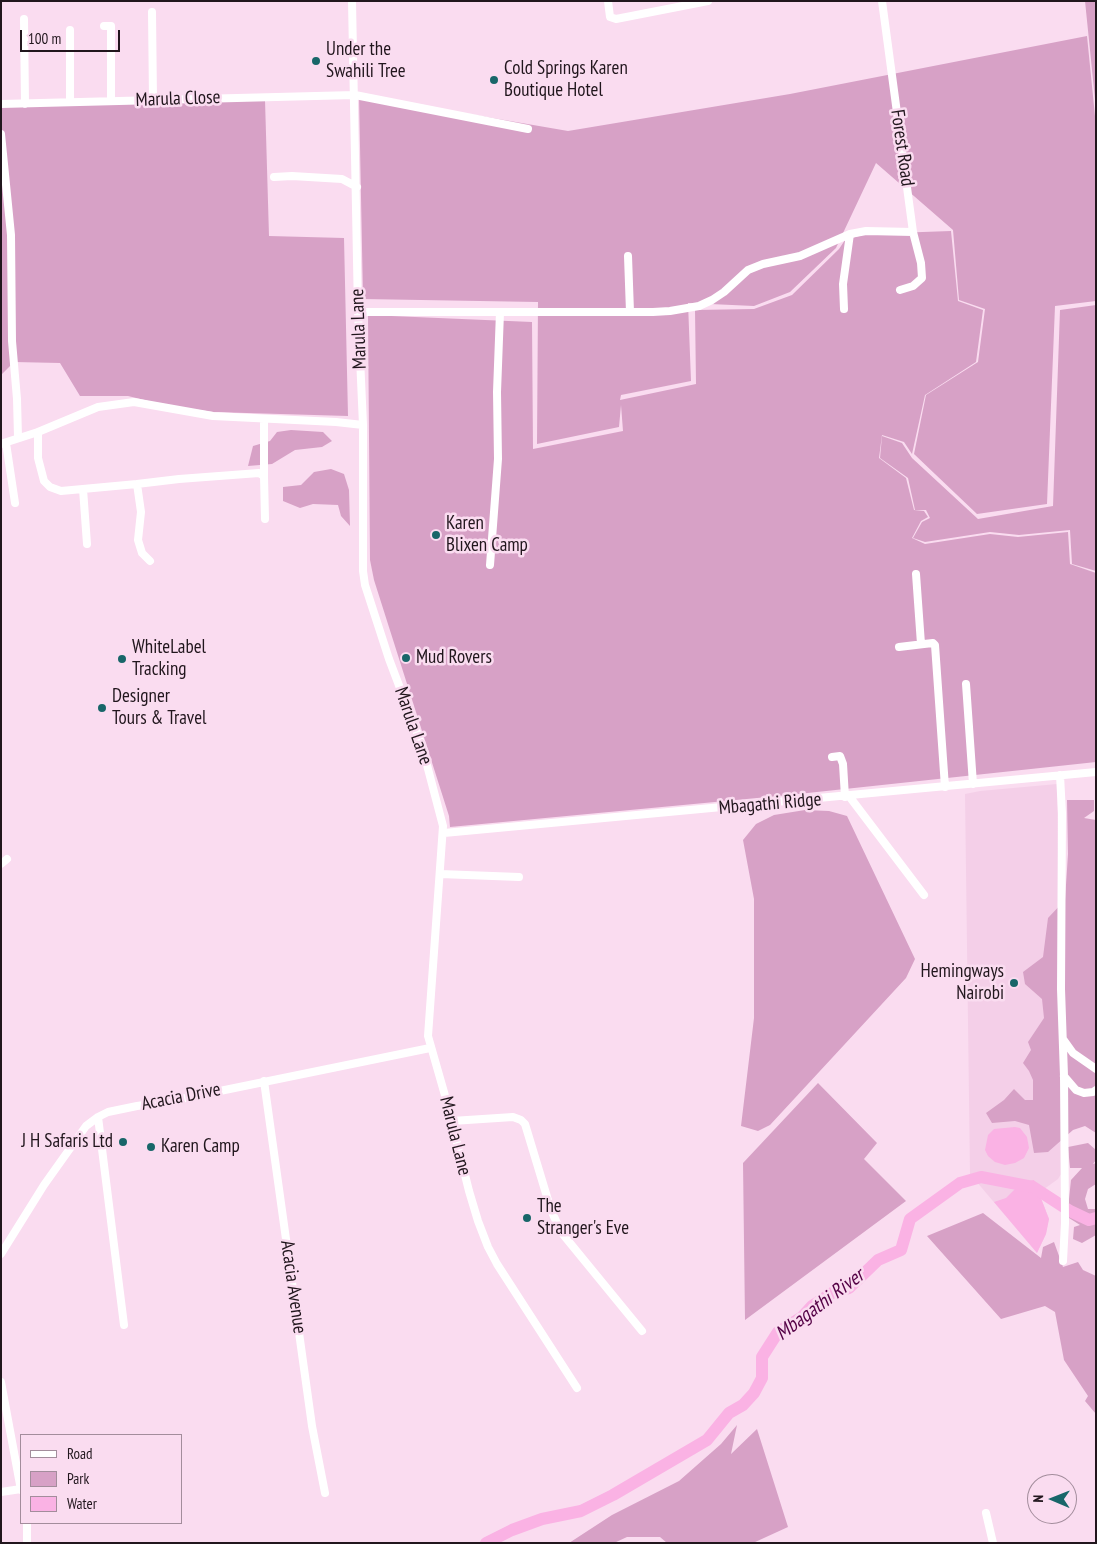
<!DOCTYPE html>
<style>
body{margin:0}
#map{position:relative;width:1097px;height:1544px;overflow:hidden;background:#fadcf0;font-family:"PT Sans Narrow",sans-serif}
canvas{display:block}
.frame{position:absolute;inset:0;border:2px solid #21161d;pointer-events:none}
.legend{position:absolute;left:20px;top:1434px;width:162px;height:90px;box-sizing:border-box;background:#fadcf0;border:1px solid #a38d9c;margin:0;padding:6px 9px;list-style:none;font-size:15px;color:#21161d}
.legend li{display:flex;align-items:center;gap:10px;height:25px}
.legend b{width:25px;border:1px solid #a38d9c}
.north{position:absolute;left:1027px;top:1474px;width:50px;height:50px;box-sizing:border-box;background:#fadcf0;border:1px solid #a38d9c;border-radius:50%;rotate:271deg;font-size:14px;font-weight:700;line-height:20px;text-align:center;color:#21161d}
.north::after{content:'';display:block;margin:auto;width:18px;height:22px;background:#186669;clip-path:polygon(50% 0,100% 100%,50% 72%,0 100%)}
.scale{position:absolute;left:20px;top:30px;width:100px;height:22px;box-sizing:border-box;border:2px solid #21161d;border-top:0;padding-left:6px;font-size:15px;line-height:18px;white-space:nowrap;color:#21161d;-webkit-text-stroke:4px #fadcf0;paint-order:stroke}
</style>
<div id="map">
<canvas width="1097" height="1544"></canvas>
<div class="frame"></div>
<ul class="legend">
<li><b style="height:6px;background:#fff"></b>Road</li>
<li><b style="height:14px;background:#d7a1c6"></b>Park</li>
<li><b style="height:14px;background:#fab2e4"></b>Water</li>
</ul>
<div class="north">N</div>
<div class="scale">100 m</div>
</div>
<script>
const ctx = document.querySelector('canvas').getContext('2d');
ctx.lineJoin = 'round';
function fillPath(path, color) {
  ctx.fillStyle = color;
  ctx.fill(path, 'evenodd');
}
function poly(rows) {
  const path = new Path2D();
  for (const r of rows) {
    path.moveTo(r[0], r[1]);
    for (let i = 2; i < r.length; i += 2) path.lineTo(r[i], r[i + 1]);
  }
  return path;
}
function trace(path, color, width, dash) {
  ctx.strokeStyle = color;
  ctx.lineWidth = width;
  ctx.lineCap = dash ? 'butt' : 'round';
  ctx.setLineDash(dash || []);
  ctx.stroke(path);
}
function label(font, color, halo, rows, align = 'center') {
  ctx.font = font + ' "PT Sans Narrow",sans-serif';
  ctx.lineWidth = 5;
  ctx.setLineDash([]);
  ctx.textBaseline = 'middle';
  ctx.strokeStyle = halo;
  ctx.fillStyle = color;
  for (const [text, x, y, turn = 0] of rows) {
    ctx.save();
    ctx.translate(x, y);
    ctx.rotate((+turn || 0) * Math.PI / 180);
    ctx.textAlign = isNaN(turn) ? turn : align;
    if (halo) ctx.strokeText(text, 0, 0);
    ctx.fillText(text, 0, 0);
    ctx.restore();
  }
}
const built = poly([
 [1057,784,1063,1171,1058,1179,1040,1192,1042,1201,1049,1219,1046,1234,1037,1253,970,1174,965,794,980,791]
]);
const green = poly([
 [1085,1,1096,1,1096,109],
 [1087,36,1096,126,1096,301,1055,306,1047,504,977,514,914,454,926,395,978,362,985,309,959,300,953,230,876,163,836,248,790,292,754,306,688,303,691,381,621,395,620,400,696,384,695,310,754,309,792,295,839,249,845,240,866,234,951,231,958,301,983,310,976,362,925,395,912,454,904,442,882,435,879,458,906,478,914,510,924,511,928,517,921,521,912,538,925,544,990,534,1018,537,1068,532,1070,564,1096,573,1096,762,789,795,450,827,449,816,374,580,370,560,368,315,532,322,533,449,623,431,621,405,619,427,537,444,538,302,363,299,359,95,568,131,790,94],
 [265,100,269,236,344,238,348,416,213,412,165,405,128,396,80,396,60,363,14,362,1,375,1,106],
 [1096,305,1096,571,1072,564,1070,530,1019,535,990,532,925,542,913,538,922,522,930,518,926,510,915,510,908,478,880,458,882,436,902,443,912,458,978,519,1053,506,1060,310],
 [291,430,323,432,332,441,322,447,295,450,272,464,248,466,253,446,270,441,277,432],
 [331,469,344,474,349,490,350,526,341,516,338,505,313,504,300,508,283,501,283,487,301,485,314,472],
 [1067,800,1094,800,1094,811,1084,818,1096,820,1096,1133,1085,1126,1073,1130,1048,1152,1034,1153,1029,1125,1015,1121,992,1123,986,1113,1004,1100,1014,1089,1025,1100,1033,1100,1033,1080,1029,1071,1023,1063,1031,1050,1028,1042,1044,1018,1042,999,1025,984,1023,972,1043,957,1048,918,1065,900,1068,854],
 [805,810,829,811,847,816,915,959,906,978,770,1125,758,1131,741,1126,754,1018,754,899,743,840,756,824,774,815],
 [818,1083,877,1143,864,1159,906,1201,745,1320,743,1163],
 [1088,1143,1096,1150,1096,1160,1093,1164,1096,1163,1096,1184,1088,1189,1085,1199,1088,1209,1096,1209,1096,1235,1082,1243,1073,1239,1074,1227,1080,1225,1069,1218,1069,1199,1071,1180,1082,1168,1070,1168,1068,1147],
 [983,1213,1041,1258,1043,1247,1054,1242,1063,1267,1078,1262,1083,1270,1096,1276,1096,1414,1085,1401,1088,1396,1064,1360,1055,1312,1045,1306,1001,1319,927,1236],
 [737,1425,731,1454,757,1429,788,1527,753,1543,667,1543,660,1537,627,1537,614,1543,569,1543,612,1515,679,1481,721,1444]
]);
const water = poly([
 [1015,1127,1020,1128,1027,1137,1029,1148,1024,1158,1015,1163,1005,1165,995,1162,988,1156,985,1150,988,1135,994,1129],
 [1034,1180,1049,1219,1046,1234,1037,1253,994,1202,1006,1198,1021,1183]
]);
const river = poly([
 [486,1543,512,1530,542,1519,581,1511,613,1495,707,1440,729,1413,743,1405,754,1393,762,1378,762,1357,778,1332,802,1317,812,1306,832,1293,849,1288,878,1260,901,1250,910,1219,960,1183,981,1177,1033,1187,1070,1211,1089,1220,1096,1218]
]);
const minor = poly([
 [352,1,358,312,363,425,363,571,365,585,389,659,422,746,443,826,428,1036,446,1099,469,1191,478,1221,488,1247,497,1264,577,1388],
 [608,1,610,17,616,19,708,1],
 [152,12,153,100],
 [24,19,25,104],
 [104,26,111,26,111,101],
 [70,102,70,30],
 [1,104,355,95,528,129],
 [1,134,11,235,12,341,17,399,18,437],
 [274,177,292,176,342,179,357,187],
 [628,256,630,312],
 [900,290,913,286,922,278,921,263,913,232],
 [844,309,843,284,850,234],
 [358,312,653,312,670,311,699,306,712,300,724,292,748,270,763,264,800,256,850,234,866,231,913,232,882,1],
 [264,419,264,476],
 [38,432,38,458,44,481,50,487,61,491,137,484,141,512,138,540,142,553,150,561],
 [6,443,15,503],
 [1,444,38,432,98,407,134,402,213,416,336,422,363,425],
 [137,484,179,479,259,473,264,476,265,519],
 [83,489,87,544],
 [490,565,498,459,497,392,500,312],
 [916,574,921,644],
 [899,647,924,644,933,643,935,645,945,787],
 [966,684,973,784],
 [832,757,840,756,843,764,845,797],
 [1060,775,1062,813,1061,989,1064,1076,1065,1223,1063,1261],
 [849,796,924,895],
 [444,833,1096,772],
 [1,864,7,859],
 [440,874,519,877],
 [1063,1039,1073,1053,1096,1069],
 [1064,1076,1076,1090,1084,1093,1093,1092,1096,1090],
 [264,1081,312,1426,325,1493],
 [98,1117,124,1325],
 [452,1121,513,1117,521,1120,525,1124,551,1210,561,1232,642,1331],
 [1,1254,44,1185,86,1126,98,1117,108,1112,137,1106,171,1101,430,1048],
 [1,1382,21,1490],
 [1,1492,21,1489],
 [986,1513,993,1543],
 [27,1523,27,1543]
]);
const markers = [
 [316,61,5,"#186669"],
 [494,80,5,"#186669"],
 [436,535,5,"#186669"],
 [406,658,5,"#186669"],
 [122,659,5,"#186669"],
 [102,708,5,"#186669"],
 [1014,983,5,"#186669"],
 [123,1142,5,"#186669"],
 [151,1147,5,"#186669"],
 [527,1218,5,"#186669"]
];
const poiNames = [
 ["Under the",326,50],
 ["Swahili Tree",326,72],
 ["Cold Springs Karen",504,69],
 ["Boutique Hotel",504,91],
 ["Karen",446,524],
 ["Blixen Camp",446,546],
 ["WhiteLabel",132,648],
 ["Tracking",132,670],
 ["Mud Rovers",416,658],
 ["Designer",112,697],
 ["Tours & Travel",112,719],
 ["Hemingways",1004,972,"right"],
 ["Nairobi",1004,994,"right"],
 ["J H Safaris Ltd",113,1142,"right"],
 ["Karen Camp",161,1147],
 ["The",537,1207],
 ["Stranger's Eve",537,1229]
];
const streetNames = [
 ["Marula Close",178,99,-2],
 ["Forest Road",902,148,82],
 ["Marula Lane",359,329,-92],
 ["Marula Lane",413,726,71],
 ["Mbagathi Ridge",770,804,-5],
 ["Acacia Drive",181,1097,-11],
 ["Marula Lane",455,1136,76],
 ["Acacia Avenue",293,1287,82]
];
const waterNames = [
 ["Mbagathi River",820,1305,-37]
];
fillPath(built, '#f4cfe8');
fillPath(green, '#d7a1c6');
fillPath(water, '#fab2e4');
trace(river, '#fab2e4', 12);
trace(minor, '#fff', 8);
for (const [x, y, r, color] of markers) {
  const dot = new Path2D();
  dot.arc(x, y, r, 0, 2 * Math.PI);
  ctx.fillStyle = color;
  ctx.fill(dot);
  trace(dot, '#fadcf0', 2);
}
label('19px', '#21161d', '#fadcf0', poiNames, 'left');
label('19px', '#21161d', '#fadcf0', streetNames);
label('italic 20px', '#540045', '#fadcf0', waterNames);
</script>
